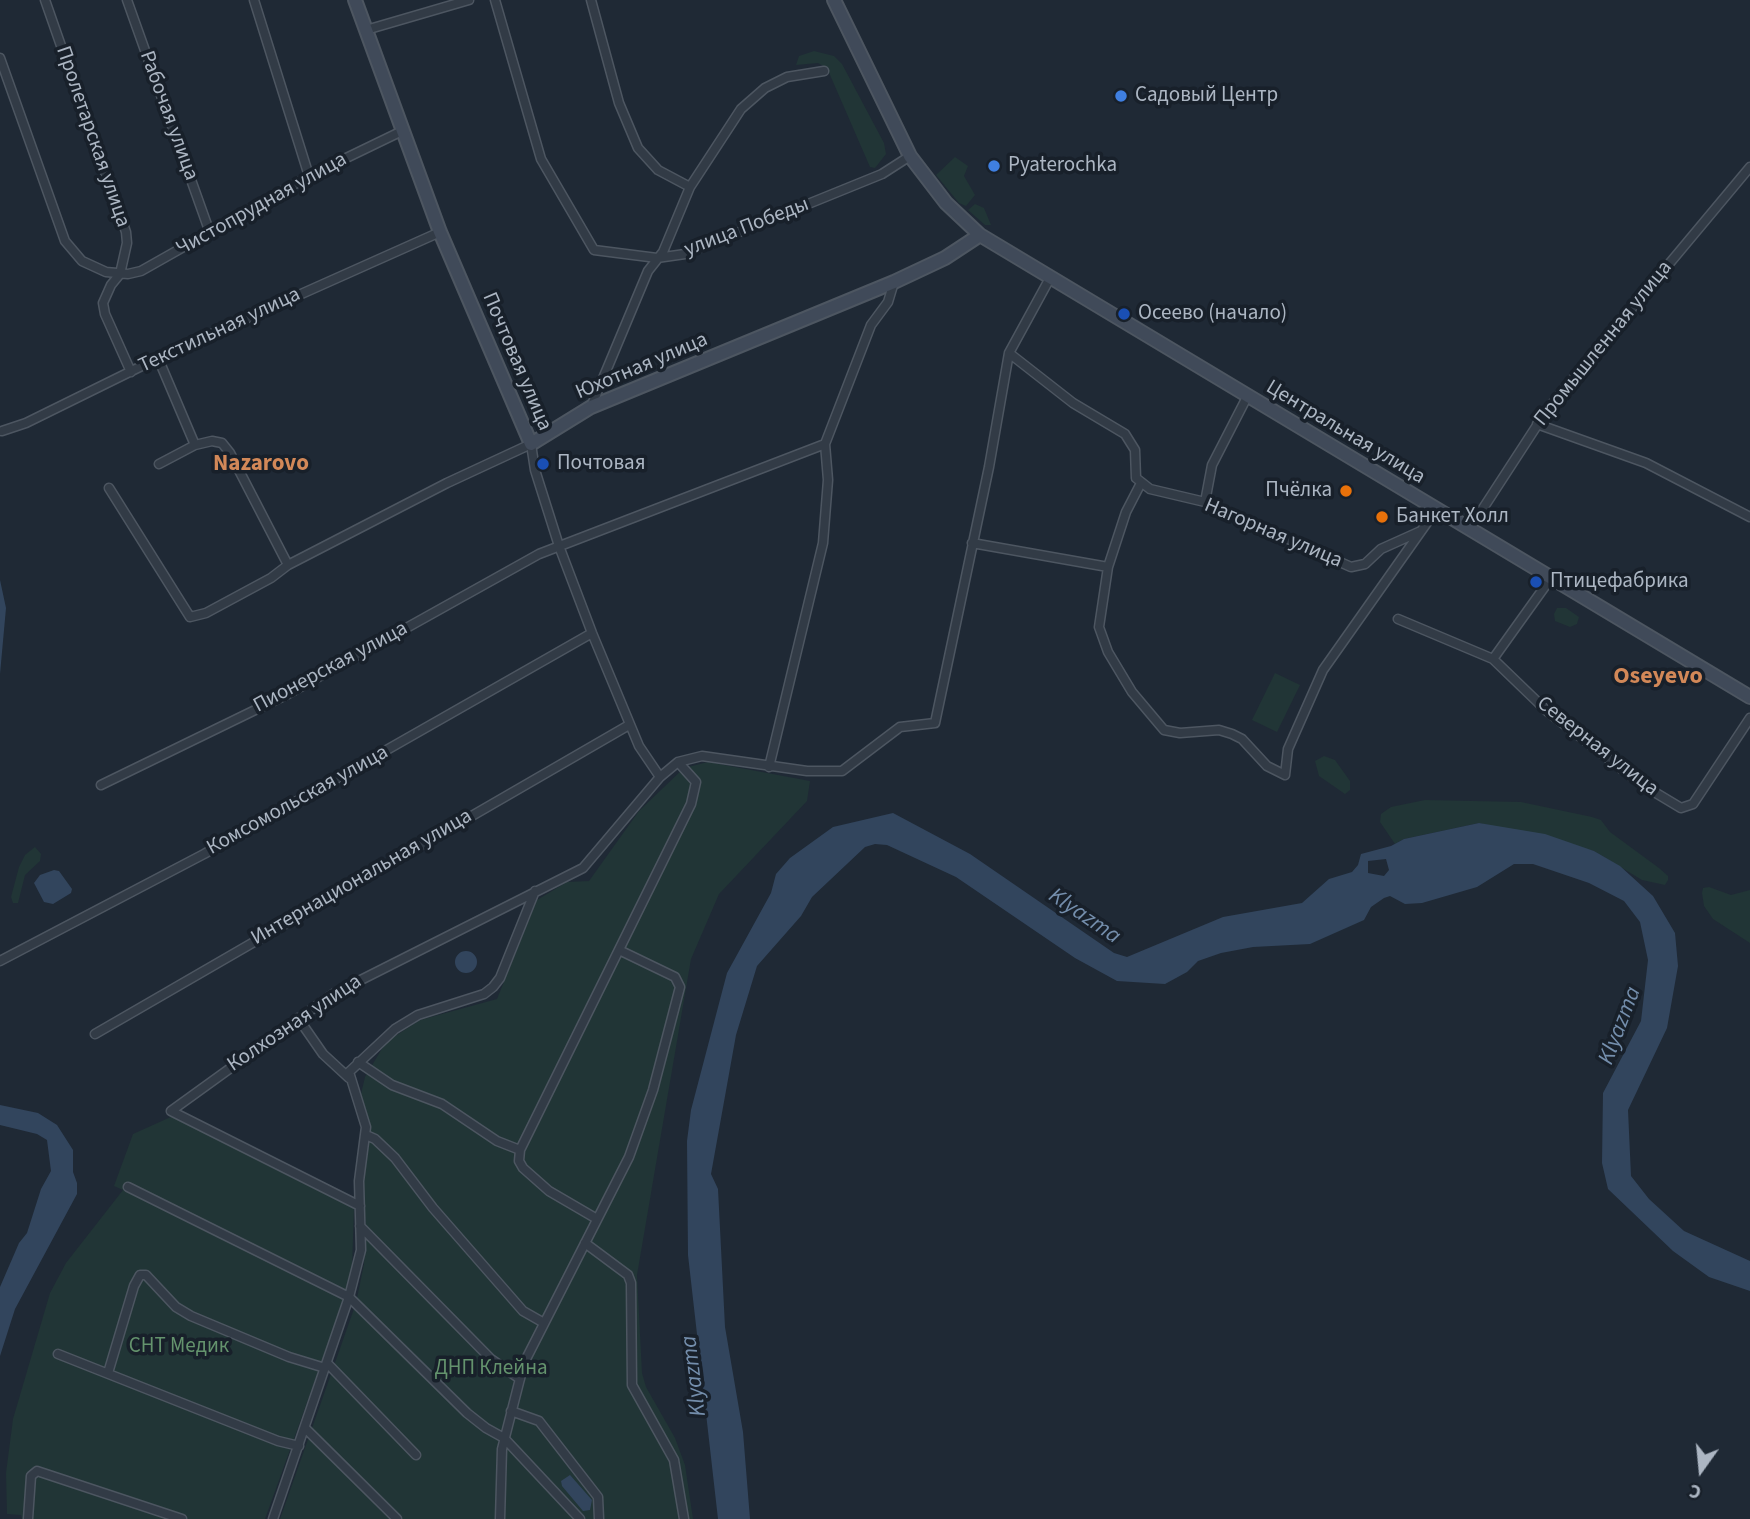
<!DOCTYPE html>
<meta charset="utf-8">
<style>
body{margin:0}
#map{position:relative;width:1750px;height:1519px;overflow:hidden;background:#1f2935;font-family:"Source Sans 3",sans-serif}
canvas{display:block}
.north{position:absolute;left:1666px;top:1435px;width:70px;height:70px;-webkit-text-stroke:5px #18202a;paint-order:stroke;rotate:195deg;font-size:19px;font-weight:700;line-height:28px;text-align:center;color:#acb6c3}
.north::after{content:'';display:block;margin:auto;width:24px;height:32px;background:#acb6c3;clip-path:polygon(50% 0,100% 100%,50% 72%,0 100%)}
</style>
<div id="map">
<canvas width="1750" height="1519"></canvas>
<div class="north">С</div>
</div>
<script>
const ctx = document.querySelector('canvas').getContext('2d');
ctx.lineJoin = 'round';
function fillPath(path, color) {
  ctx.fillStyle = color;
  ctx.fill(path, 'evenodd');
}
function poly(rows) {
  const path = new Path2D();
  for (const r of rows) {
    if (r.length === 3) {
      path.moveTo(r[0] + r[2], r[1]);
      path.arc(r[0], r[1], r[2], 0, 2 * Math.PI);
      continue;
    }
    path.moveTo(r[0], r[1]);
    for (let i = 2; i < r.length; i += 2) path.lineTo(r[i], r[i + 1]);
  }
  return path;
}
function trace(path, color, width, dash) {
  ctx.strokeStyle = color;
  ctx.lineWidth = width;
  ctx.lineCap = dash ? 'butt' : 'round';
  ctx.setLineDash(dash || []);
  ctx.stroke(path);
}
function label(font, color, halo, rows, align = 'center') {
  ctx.font = font + ' "Source Sans 3",sans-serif';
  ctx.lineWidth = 7;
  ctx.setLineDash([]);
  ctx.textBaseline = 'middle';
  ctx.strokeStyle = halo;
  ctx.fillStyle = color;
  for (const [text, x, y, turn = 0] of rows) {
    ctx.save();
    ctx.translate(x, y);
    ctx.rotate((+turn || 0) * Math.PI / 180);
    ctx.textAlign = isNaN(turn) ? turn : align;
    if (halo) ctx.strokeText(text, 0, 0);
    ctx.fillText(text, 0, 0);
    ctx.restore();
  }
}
const green = poly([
 [814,51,834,56,842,64,884,143,886,154,875,168,870,167,827,68,818,63,796,65,799,56],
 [955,157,968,166,964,176,975,195,966,206,959,203,936,175],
 [975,204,984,208,991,225,985,225,968,210],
 [1557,608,1566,608,1579,617,1577,624,1570,627,1555,621,1554,614],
 [1275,673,1300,685,1277,732,1252,720],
 [1324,756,1335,760,1350,781,1350,790,1345,794,1319,776,1315,761],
 [708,762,810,781,807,801,719,894,691,959,637,1275,642,1373,646,1387,675,1438,685,1465,693,1519,280,1519,356,1303,364,1264,366,1230,363,1185,371,1127,361,1094,365,1077,386,1042,420,1020,497,999,537,900,567,882,589,881,639,811,684,768],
 [1425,800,1521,802,1592,817,1601,820,1610,832,1659,868,1668,876,1668,880,1665,885,1642,880,1594,851,1479,823,1404,839,1395,844,1380,822,1381,814,1391,807],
 [35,847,41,854,40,861,25,875,18,903,13,903,11,897,19,867,25,855],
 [1709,887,1731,895,1750,890,1750,943,1713,919,1704,906,1702,893,1703,888],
 [173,1116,354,1207,352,1270,344,1300,265,1519,22,1519,21,1515,7,1514,6,1473,13,1419,50,1293,66,1263,123,1190,114,1186,133,1134]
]);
const water = poly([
 [0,580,6,608,0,674],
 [893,813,970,854,1114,953,1127,957,1223,917,1302,903,1329,879,1352,872,1358,865,1361,854,1391,846,1404,839,1479,823,1545,834,1594,851,1620,866,1653,896,1675,933,1678,966,1667,1028,1628,1110,1631,1176,1649,1199,1684,1231,1750,1261,1750,1291,1709,1277,1673,1251,1608,1189,1602,1163,1603,1093,1641,1021,1648,960,1640,922,1624,901,1589,883,1533,864,1514,864,1477,887,1422,903,1405,904,1390,896,1384,898,1371,907,1364,920,1310,944,1253,947,1221,953,1198,961,1187,972,1165,984,1117,981,1075,958,956,877,887,845,875,844,865,847,812,897,801,916,757,966,736,1035,711,1174,718,1189,725,1327,743,1432,750,1519,718,1519,688,1255,687,1141,691,1110,727,973,771,893,776,874,790,858,833,827],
 [1386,859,1389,870,1384,876,1368,873,1368,861],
 [54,870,59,871,72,889,71,893,53,904,44,902,34,883,40,875],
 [466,962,11],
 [0,1105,38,1113,57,1125,73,1150,73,1172,77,1183,77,1194,15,1309,0,1356,0,1287,19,1243,27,1233,41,1189,51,1171,47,1140,37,1134,0,1125],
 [570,1475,592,1500,590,1510,583,1511,562,1486,561,1481]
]);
const street = poly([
 [45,0,126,232,127,243,120,274,111,285,103,303,105,314,131,372],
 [127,0,210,233],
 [254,0,309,176],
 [495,0,541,159,594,250,657,258,685,254,882,174,910,156],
 [591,0,619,103,638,148,658,170,690,187],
 [366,30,469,0],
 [0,58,65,241,82,261,106,272,128,274,141,271,309,176,402,131],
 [1009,353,1073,403,1125,434,1135,450,1136,478,1150,489,1205,502,1351,567,1365,564,1381,549,1421,531],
 [158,358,195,445,212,441,222,443,230,453,288,565],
 [591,407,648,271,663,252,690,187,741,109,765,88,787,77,824,71],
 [1537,424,1646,463,1750,517],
 [2,431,26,423,158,358,440,232],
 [159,464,195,445],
 [1141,483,1126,512,1108,567,1099,627,1108,652,1132,692,1164,730,1180,733,1219,730,1232,734,1242,739,1267,766,1285,775,1288,749,1323,670,1436,510],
 [109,488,190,617,206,613,271,578,288,565,447,483,531,444,535,470,559,546,592,633,639,746,660,777],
 [1205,502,1212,465,1247,397],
 [1469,530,1547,410,1750,167],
 [972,543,1108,567],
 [1398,619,1493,659,1548,712,1641,784,1681,808,1693,804,1750,718],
 [1493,659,1551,578],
 [769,767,823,543,828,480,825,444],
 [101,785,288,694,539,554,825,444,871,325,888,302,894,282],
 [0,961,204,854,592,633],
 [298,1018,323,1054,349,1078],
 [95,1034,629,725],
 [358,1062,392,1085,442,1104,497,1141,520,1150],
 [366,1135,375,1139,395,1158,433,1208,523,1311,544,1323],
 [128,1187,349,1297,467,1413,486,1428,504,1438,580,1519],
 [360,1206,171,1111,333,994,583,868,660,777,678,762,702,756,807,771,842,771,900,727,935,723,989,467,1009,353,1050,278],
 [597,1219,549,1191,523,1168,519,1161,520,1150,691,804,696,782,678,762],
 [360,1226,491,1359,520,1379],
 [585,1243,628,1275,631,1283,632,1385,674,1460,684,1519],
 [58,1354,278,1441,299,1446],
 [327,1363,416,1455],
 [108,1373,134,1286,140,1275,146,1275,176,1307,191,1316,289,1357,325,1368],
 [511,1411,539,1421,598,1497,599,1519],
 [305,1428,397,1519],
 [28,1519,31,1476,37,1471,182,1519],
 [273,1519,349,1297,361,1250,359,1181,366,1127,349,1072,395,1029,418,1015,484,994,493,987,500,978,535,891],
 [500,1519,502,1449,524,1363,629,1157,653,1090,680,987,675,977,619,950]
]);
const secondary = poly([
 [355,0,440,232,531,444,591,407,894,282,945,258,980,235],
 [834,0,910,156,946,203,980,235,1750,697]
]);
const markers = [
 [1121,96,7,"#3f7fe0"],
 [994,166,7,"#3f7fe0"],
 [1124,314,7,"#1a4fb4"],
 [543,464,7,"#1a4fb4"],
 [1346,491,7,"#e8710a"],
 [1382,517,7,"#e8710a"],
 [1536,582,7,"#1a4fb4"]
];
const poiNames = [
 ["Садовый Центр",1135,96],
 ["Pyaterochka",1008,166],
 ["Осеево (начало)",1138,314],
 ["Почтовая",557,464],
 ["Пчёлка",1332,491,"right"],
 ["Банкет Холл",1396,517],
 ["Птицефабрика",1550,582]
];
const streetNames = [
 ["Рабочая улица",168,116,70],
 ["Пролетарская улица",92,137,71],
 ["Чистопрудная улица",262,205,-29],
 ["улица Победы",747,228,-21],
 ["Текстильная улица",220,331,-25],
 ["Промышленная улица",1604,344,-51],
 ["Почтовая улица",516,362,67],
 ["Юхотная улица",642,367,-23],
 ["Центральная улица",1345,433,31],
 ["Нагорная улица",1273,534,23],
 ["Пионерская улица",331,668,-28],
 ["Северная улица",1597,747,38],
 ["Комсомольская улица",298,801,-29],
 ["Интернациональная улица",362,878,-30],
 ["Колхозная улица",295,1024,-34]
];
const parkNames = [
 ["СНТ Медик",179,1347],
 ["ДНП Клейна",491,1369]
];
const neighbourhoodNames = [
 ["Nazarovo",261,465]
];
const waterNames = [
 ["Klyazma",1084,917,34],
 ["Klyazma",1621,1026,-69],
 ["Klyazma",695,1376,-97]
];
const quarterNames = [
 ["Oseyevo",1658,678]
];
fillPath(green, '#213536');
fillPath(water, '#32455d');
trace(street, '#4d5661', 11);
trace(secondary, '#4d5661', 16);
trace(street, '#323b46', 8);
trace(secondary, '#404a59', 12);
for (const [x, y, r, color] of markers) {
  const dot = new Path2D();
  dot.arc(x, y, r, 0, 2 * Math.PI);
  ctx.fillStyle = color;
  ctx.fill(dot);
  trace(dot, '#18202a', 2.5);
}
label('21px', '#acb6c3', '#18202a', poiNames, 'left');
label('21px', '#acb6c3', '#18202a', streetNames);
label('21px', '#64936d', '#18202a', parkNames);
label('bold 23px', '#d28858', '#18202a', neighbourhoodNames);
label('italic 23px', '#748eac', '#18202a', waterNames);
label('bold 24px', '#d28858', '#18202a', quarterNames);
</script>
